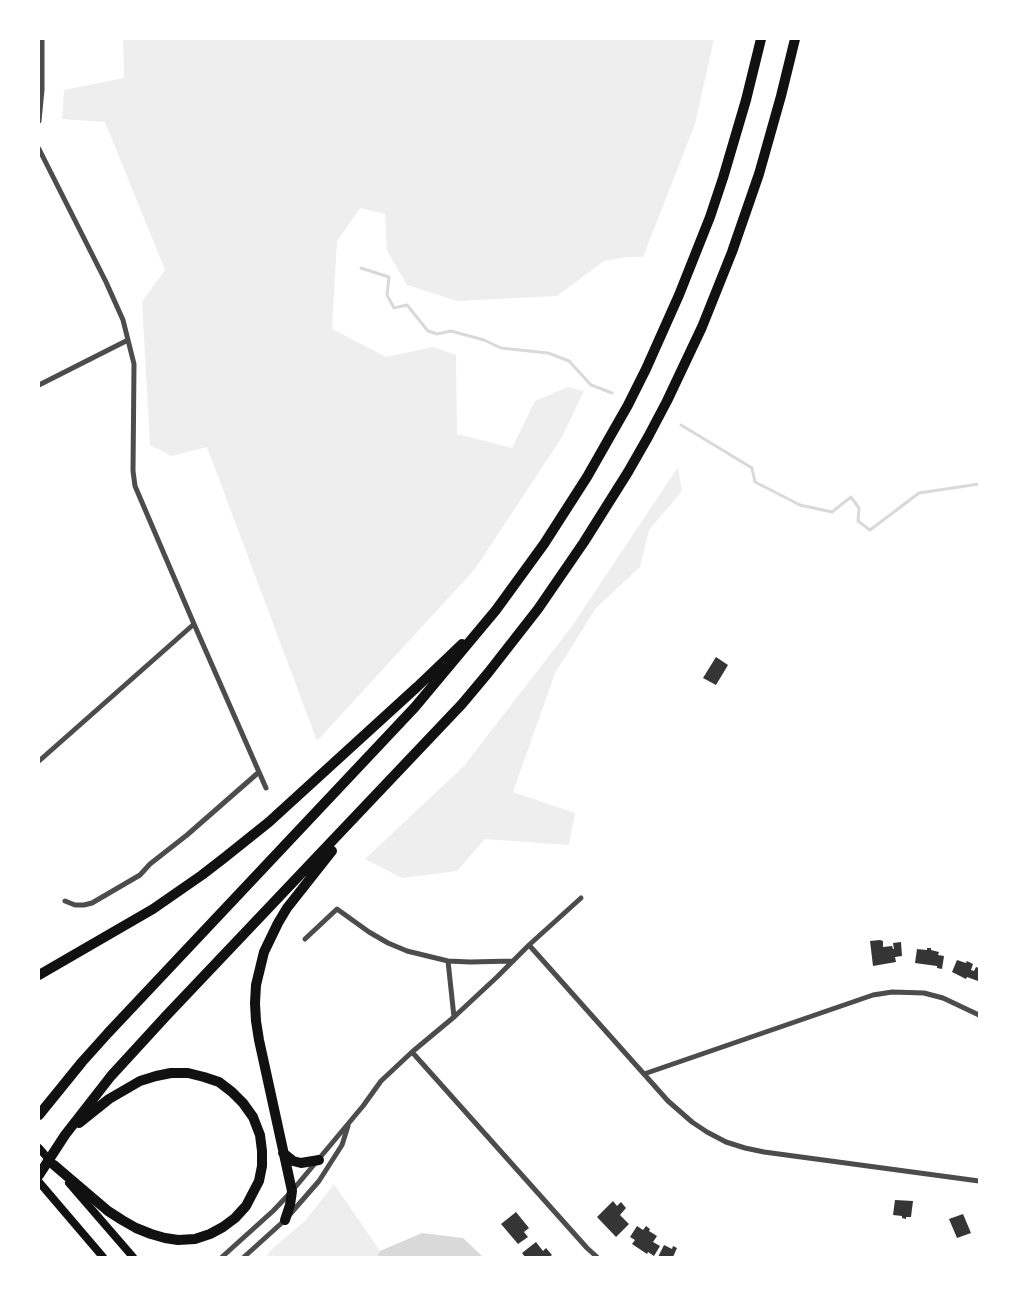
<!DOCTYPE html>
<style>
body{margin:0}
#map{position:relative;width:1018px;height:1296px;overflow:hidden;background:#fff;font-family:Lato,sans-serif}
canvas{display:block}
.frame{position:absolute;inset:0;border:40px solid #fff;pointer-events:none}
</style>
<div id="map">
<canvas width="1018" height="1296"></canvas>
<div class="frame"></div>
</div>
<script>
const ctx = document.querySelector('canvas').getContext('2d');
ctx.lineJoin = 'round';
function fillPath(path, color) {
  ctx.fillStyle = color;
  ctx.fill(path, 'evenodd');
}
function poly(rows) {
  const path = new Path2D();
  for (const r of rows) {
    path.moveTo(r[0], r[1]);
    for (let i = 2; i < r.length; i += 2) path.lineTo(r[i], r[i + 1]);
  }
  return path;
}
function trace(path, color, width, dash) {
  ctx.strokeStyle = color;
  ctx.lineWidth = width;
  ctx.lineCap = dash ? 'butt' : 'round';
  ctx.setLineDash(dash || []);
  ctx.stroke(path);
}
const green = poly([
 [123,39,714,39,695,124,643,257,628,257,604,261,557,296,457,301,407,285,387,251,385,214,360,208,337,241,332,329,386,357,433,347,456,355,457,434,512,448,535,401,568,387,584,391,562,437,475,569,317,741,207,447,172,456,150,445,142,302,165,270,105,122,62,119,64,90,124,78],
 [678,467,682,491,649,530,640,567,596,608,555,673,513,792,575,813,569,845,485,839,457,871,402,878,365,859,464,766,572,626],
 [334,1184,380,1251,377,1257,266,1257,271,1250,305,1221]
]);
const water = poly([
 [422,1233,463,1238,483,1257,438,1257,430,1256,426,1257,377,1257,380,1251]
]);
const stream = poly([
 [361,268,389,277,387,295,394,308,407,305,428,331,437,334,451,331,484,340,501,348,548,353,569,361,591,385,612,393],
 [681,425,752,468,755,482,800,505,832,512,851,497,859,508,858,521,870,530,919,493,979,484]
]);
const building = poly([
 [716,657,728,665,716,685,703,678],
 [880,940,883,941,883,947,892,946,893,949,894,949,893,943,901,942,902,956,895,957,896,962,873,966,870,941],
 [927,948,931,948,931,950,939,952,938,955,944,956,942,969,937,968,937,966,915,963,917,949,927,950],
 [957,960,966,963,967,961,973,964,971,970,974,971,976,967,979,968,978,981,967,977,966,979,952,972],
 [895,1200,913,1201,911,1217,906,1217,906,1219,902,1218,902,1216,893,1215],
 [613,1201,617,1206,621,1202,626,1208,620,1215,629,1224,616,1237,597,1217],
 [516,1212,529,1228,524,1232,528,1237,518,1244,501,1224],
 [963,1214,971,1233,957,1238,949,1219],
 [637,1226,643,1230,646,1226,650,1229,649,1231,657,1236,653,1242,660,1246,654,1256,648,1252,647,1254,632,1244,635,1240,630,1237],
 [536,1242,543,1251,546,1248,552,1255,549,1257,525,1257,522,1253],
 [664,1245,672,1249,673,1246,677,1248,673,1257,658,1257]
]);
const minor = poly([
 [39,121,42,90,42,39],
 [39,149,106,282,123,320,134,364,133,471,135,486,194,624,266,788],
 [39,385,128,340],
 [39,761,194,624],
 [65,901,75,905,84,905,92,903,140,875,150,864,187,835,259,772],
 [305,939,337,909,369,932,388,943,407,951,448,961,470,962,513,961],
 [529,945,668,1101,692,1122,707,1132,726,1142,745,1148,764,1152,979,1181],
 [448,961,454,1017],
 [412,1052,587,1248,597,1257],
 [644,1074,873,995,892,992,924,993,943,998,979,1015],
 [222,1257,273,1211,292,1191,363,1106,381,1081,412,1052,454,1017,497,977,529,945,581,898],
 [244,1257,285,1220,319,1181,342,1145,348,1126]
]);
const secondary = poly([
 [39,1148,52,1163],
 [39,1182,103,1257],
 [69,1183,133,1257]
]);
const motorway = poly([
 [39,975,153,909,202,875,224,858,269,822,417,687,462,644],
 [39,1115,82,1062,108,1033,415,707,496,610,544,544,587,477,628,405,646,369,679,295,710,217,723,178,746,100,761,39],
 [283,1153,293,1161,301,1163,319,1160],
 [54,1165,108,1211,122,1220,136,1228,151,1234,165,1238,178,1240,195,1239,210,1234,223,1227,235,1218,246,1206,259,1181,262,1166,262,1151,260,1135,253,1117,243,1103,232,1092,219,1082,204,1077,188,1073,171,1073,156,1076,140,1081,109,1099,79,1123],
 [39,1175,65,1135,111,1076,166,1016,462,704,488,673,538,609,584,542,628,472,648,437,667,401,702,327,732,252,759,174,781,96,795,39],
 [285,1220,290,1205,292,1191,259,1040,256,1021,255,1003,256,985,264,952,278,923,287,908,332,851]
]);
fillPath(green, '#eee');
fillPath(water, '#d9d9d9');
trace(stream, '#d9d9d9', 3);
fillPath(building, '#353535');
trace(minor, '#4c4c4c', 5);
trace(secondary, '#111', 8);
trace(motorway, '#111', 10);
</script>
